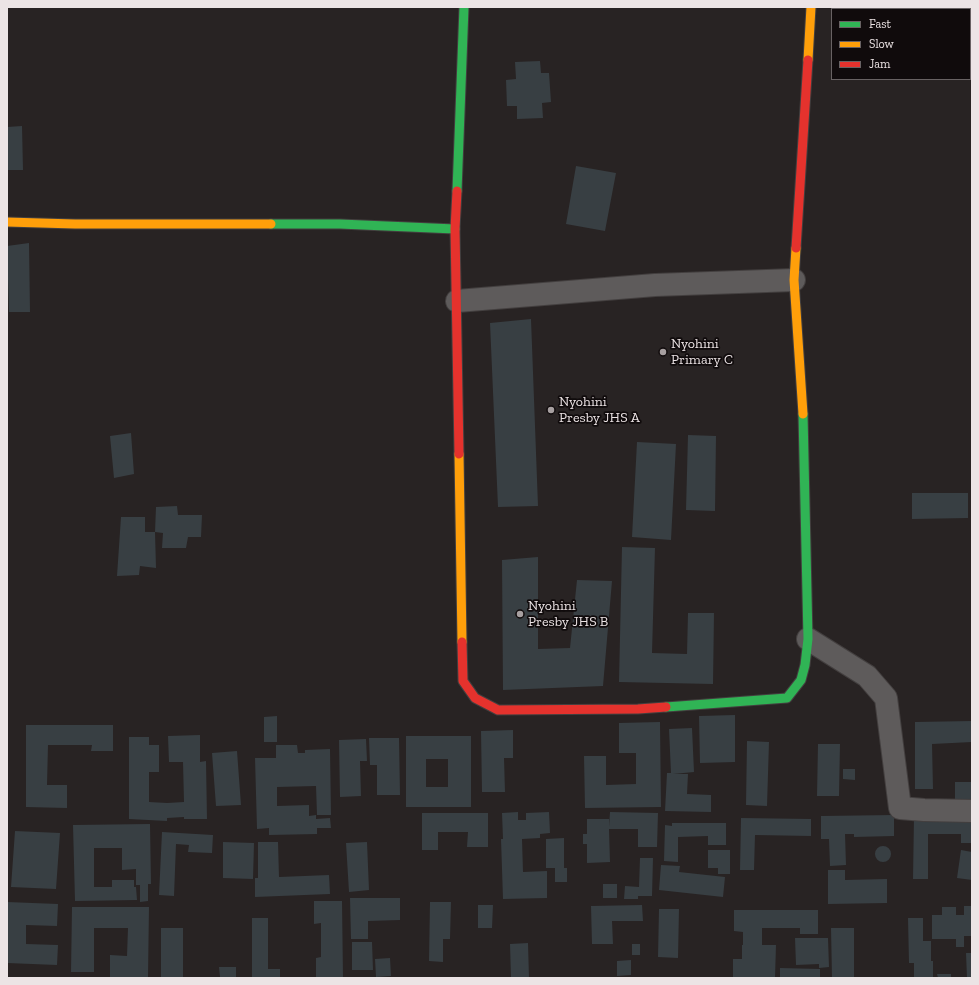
<!DOCTYPE html>
<style>
body{margin:0}
#map{position:relative;width:979px;height:985px;overflow:hidden;background:#282323;font-family:"Zilla Slab",serif}
canvas{display:block}
.frame{position:absolute;inset:0;border:8px solid #ece4e5;pointer-events:none}
.legend{position:absolute;left:831px;top:8px;width:140px;height:72px;box-sizing:border-box;background:#100b0c;border:1px solid #686263;margin:0;padding:5px 7px;list-style:none;font-size:12px;color:#ece4e5}
.legend li{display:flex;align-items:center;gap:8px;height:20px}
.legend b{width:20px;border:1px solid #686263}
</style>
<div id="map">
<canvas width="979" height="985"></canvas>
<div class="frame"></div>
<ul class="legend">
<li><b style="height:5px;background:#30b455"></b>Fast</li>
<li><b style="height:5px;background:#ff9f0a"></b>Slow</li>
<li><b style="height:5px;background:#e5322d"></b>Jam</li>
</ul>
</div>
<script>
const ctx = document.querySelector('canvas').getContext('2d');
ctx.lineJoin = 'round';
function fillPath(path, color) {
  ctx.fillStyle = color;
  ctx.fill(path, 'evenodd');
}
function poly(rows) {
  const path = new Path2D();
  for (const r of rows) {
    if (r.length === 3) {
      path.moveTo(r[0] + r[2], r[1]);
      path.arc(r[0], r[1], r[2], 0, 2 * Math.PI);
      continue;
    }
    path.moveTo(r[0], r[1]);
    for (let i = 2; i < r.length; i += 2) path.lineTo(r[i], r[i + 1]);
  }
  return path;
}
function trace(path, color, width, dash) {
  ctx.strokeStyle = color;
  ctx.lineWidth = width;
  ctx.lineCap = dash ? 'butt' : 'round';
  ctx.setLineDash(dash || []);
  ctx.stroke(path);
}
function label(font, color, halo, rows, align = 'center') {
  ctx.font = font + ' "Zilla Slab",serif';
  ctx.lineWidth = 3.5;
  ctx.setLineDash([]);
  ctx.textBaseline = 'middle';
  ctx.strokeStyle = halo;
  ctx.fillStyle = color;
  for (const [text, x, y, turn = 0] of rows) {
    ctx.save();
    ctx.translate(x, y);
    ctx.rotate((+turn || 0) * Math.PI / 180);
    ctx.textAlign = isNaN(turn) ? turn : align;
    if (halo) ctx.strokeText(text, 0, 0);
    ctx.fillText(text, 0, 0);
    ctx.restore();
  }
}
const building = poly([
 [540,61,541,73,549,73,551,102,542,103,543,118,517,119,517,106,507,106,506,80,516,79,515,62],
 [22,126,23,170,7,170,7,127],
 [576,166,616,173,605,231,566,224],
 [29,243,30,312,9,312,7,246],
 [531,319,538,506,498,507,490,323],
 [131,433,134,474,114,478,110,436],
 [688,435,716,436,715,511,686,510],
 [637,442,676,444,671,540,632,537],
 [912,493,968,493,968,518,912,519],
 [177,506,178,515,202,515,201,537,188,537,186,548,162,548,163,533,155,532,156,568,140,566,139,575,117,576,121,517,145,517,145,532,155,532,156,507],
 [622,547,655,548,652,653,687,654,688,613,714,613,713,684,619,682],
 [538,557,538,649,570,648,577,580,612,581,603,686,503,690,502,560],
 [735,715,735,762,700,763,699,716],
 [277,716,277,742,264,742,264,717],
 [972,721,972,742,932,744,933,789,915,789,915,722],
 [660,722,661,807,585,808,584,756,606,756,606,785,636,784,636,753,619,753,619,723],
 [26,725,113,725,113,751,91,751,92,745,48,745,47,785,67,785,67,808,26,807],
 [692,728,694,772,673,774,688,774,687,794,711,795,711,812,665,811,667,773,671,773,669,729],
 [513,730,513,758,504,758,505,792,482,792,481,731],
 [200,735,200,762,206,761,207,819,184,819,184,817,167,818,167,821,129,819,129,737,149,737,149,745,159,745,159,772,149,772,149,802,167,803,184,802,183,762,169,762,168,736],
 [406,736,471,736,471,807,406,807],
 [426,759,448,759,448,787,426,787],
 [369,738,399,738,400,795,377,795,377,765,370,765],
 [366,739,367,761,360,761,361,796,340,797,339,740],
 [747,741,769,742,767,806,746,805],
 [818,744,840,744,839,796,817,796],
 [276,745,297,745,298,753,305,753,305,750,330,749,331,815,317,815,316,786,277,787,277,806,309,805,309,816,316,815,316,819,330,818,331,828,317,828,317,834,269,835,269,828,257,829,255,758,276,758],
 [237,751,241,805,216,806,212,753],
 [843,769,855,769,855,780,843,779],
 [955,782,972,782,972,803,955,803],
 [518,812,518,820,526,820,526,813,549,812,550,833,540,834,540,838,522,839,523,872,547,871,547,898,503,899,501,839,503,839,502,813],
 [610,812,658,813,657,847,638,847,638,829,609,829,610,862,587,863,587,844,583,844,583,834,587,834,587,819,609,819,609,827],
 [422,813,488,813,488,847,467,847,468,832,438,832,438,850,422,850],
 [894,815,894,836,854,837,854,834,845,834,846,865,830,866,829,839,821,839,821,816],
 [972,815,972,843,961,843,961,834,928,834,928,879,913,879,914,816],
 [741,818,811,819,811,836,755,835,754,870,740,870],
 [672,823,726,823,726,845,708,845,708,836,678,837,678,862,664,861,665,825,672,826],
 [150,824,151,884,148,884,148,901,140,902,140,885,136,885,136,869,122,870,122,848,94,848,94,887,112,887,112,880,134,880,134,887,136,887,137,900,75,901,73,825],
 [15,831,60,833,56,889,11,887],
 [162,832,213,835,212,853,188,852,189,845,176,844,174,896,159,895],
 [564,838,564,868,567,868,567,882,555,882,555,868,546,868,546,839],
 [223,842,254,843,253,879,223,878],
 [258,842,278,842,279,877,329,875,330,894,255,897,255,878,258,878],
 [367,842,369,890,349,892,346,843],
 [883,854,8],
 [708,850,730,850,730,874,718,874,718,868,708,868],
 [961,850,972,852,972,880,957,878],
 [640,858,653,858,652,896,638,896,638,899,624,899,625,886,639,887],
 [661,865,680,866,679,872,725,877,723,897,659,890],
 [828,870,845,870,845,880,887,879,887,903,828,904],
 [603,884,617,884,617,898,603,898],
 [350,898,400,898,400,920,368,921,368,939,351,939],
 [314,901,342,901,343,978,316,978,316,958,321,957,321,923,314,924],
 [7,902,58,904,57,926,26,925,26,944,58,945,57,965,7,963],
 [430,902,451,902,450,939,443,939,443,962,429,961],
 [478,905,493,905,492,928,478,928],
 [642,905,643,921,612,921,613,944,592,944,591,906],
 [964,906,972,906,972,936,964,936,964,947,956,947,956,939,932,939,932,915,942,915,942,907,956,907,956,915,964,915],
 [72,907,149,907,148,977,110,977,110,955,127,956,128,928,94,928,94,972,71,972],
 [659,909,679,909,678,958,658,957],
 [734,910,818,910,818,934,800,934,800,928,762,928,762,945,776,945,775,978,733,978,733,959,742,959,742,945,743,945,743,932,734,931],
 [252,918,268,918,268,969,280,969,280,978,252,978],
 [908,918,923,918,923,941,931,941,931,961,933,961,933,978,914,978,914,963,909,963],
 [161,928,183,928,183,978,161,978],
 [831,928,854,928,854,978,832,978],
 [795,938,828,938,829,967,819,968,819,964,796,965],
 [352,942,372,942,373,970,352,970],
 [528,943,529,978,511,978,510,944],
 [632,944,640,944,640,955,632,955],
 [966,953,972,953,972,978,967,978],
 [390,958,391,976,376,977,375,959],
 [631,960,631,975,617,976,617,961],
 [219,967,236,967,236,977,220,977],
 [780,968,820,969,820,978,780,978],
 [937,974,951,974,951,978,938,978]
]);
const street = poly([
 [457,301,655,285,794,280],
 [808,639,867,676,886,698,900,808,924,810,972,811]
]);
const fast = poly([
 [457,191,464,7],
 [271,224,340,224,455,229],
 [666,707,787,698,801,680,805,665,808,639,803,414]
]);
const slow = poly([
 [808,60,811,7],
 [7,222,75,224,271,224],
 [796,248,794,280,803,414],
 [459,454,462,642]
]);
const jam = poly([
 [457,191,455,229,459,454],
 [796,248,808,60],
 [462,642,463,681,475,698,498,710,638,709,666,707]
]);
const markers = [
 [663,352,4,"#a7a0a1"],
 [551,410,4,"#a7a0a1"],
 [520,614,4,"#a7a0a1"]
];
const poiNames = [
 ["Nyohini",671,344],
 ["Primary C",671,360],
 ["Nyohini",559,402],
 ["Presby JHS A",559,418],
 ["Nyohini",528,606],
 ["Presby JHS B",528,622]
];
fillPath(building, '#383f43');
trace(street, '#433f3f', 24);
trace(fast, '#433f3f', 11);
trace(slow, '#433f3f', 11);
trace(jam, '#433f3f', 11);
trace(street, '#5e5b5b', 22);
trace(fast, '#30b455', 9);
trace(slow, '#ff9f0a', 9);
trace(jam, '#e5322d', 9);
for (const [x, y, r, color] of markers) {
  const dot = new Path2D();
  dot.arc(x, y, r, 0, 2 * Math.PI);
  ctx.fillStyle = color;
  ctx.fill(dot);
  trace(dot, '#100b0c', 1.5);
}
label('14px', '#ece4e5', '#100b0c', poiNames, 'left');
</script>
